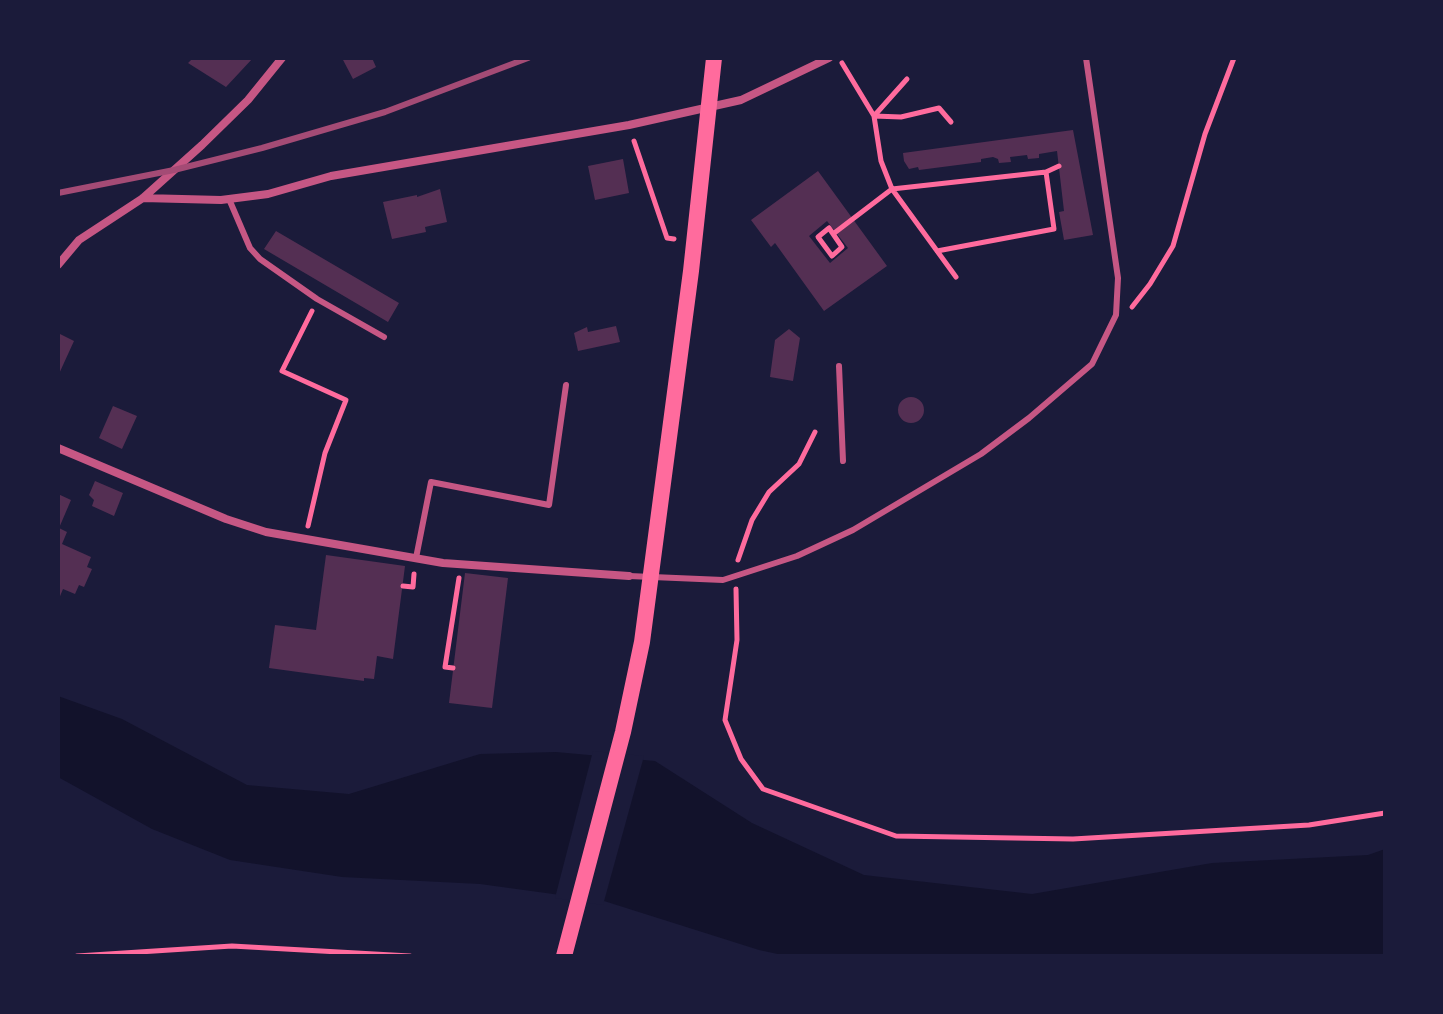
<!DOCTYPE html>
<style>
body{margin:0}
#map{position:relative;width:1443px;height:1014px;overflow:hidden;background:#1b1b3a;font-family:"Titillium Web",sans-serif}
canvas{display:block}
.frame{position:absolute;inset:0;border:60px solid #1b1b3a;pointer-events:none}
</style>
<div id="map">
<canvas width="1443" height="1014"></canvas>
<div class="frame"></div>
</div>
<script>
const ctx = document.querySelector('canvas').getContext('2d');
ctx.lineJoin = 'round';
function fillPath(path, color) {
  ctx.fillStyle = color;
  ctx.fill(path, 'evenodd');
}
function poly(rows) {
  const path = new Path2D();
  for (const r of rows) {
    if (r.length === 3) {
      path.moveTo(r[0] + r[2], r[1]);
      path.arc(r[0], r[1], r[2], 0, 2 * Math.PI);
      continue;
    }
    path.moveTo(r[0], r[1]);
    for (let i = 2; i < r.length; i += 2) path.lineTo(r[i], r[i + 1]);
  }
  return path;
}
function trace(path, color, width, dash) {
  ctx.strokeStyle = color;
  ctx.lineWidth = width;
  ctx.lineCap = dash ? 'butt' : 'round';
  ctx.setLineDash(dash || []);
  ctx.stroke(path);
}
const water = poly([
 [58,696,122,719,247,785,349,794,480,754,556,752,655,761,752,823,864,875,1032,894,1212,863,1368,855,1385,849,1385,956,787,956,759,950,604,901,480,884,342,877,230,860,152,829,58,777]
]);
const pier = poly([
 [593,751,644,756,603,905,555,898]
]);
const building = poly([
 [193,58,253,58,226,87,188,63],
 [342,58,372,58,376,67,353,79],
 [1073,130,1093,235,1064,240,1059,212,1064,211,1057,151,1039,154,1039,158,1028,159,1027,155,1010,157,1011,162,999,163,998,159,993,157,981,159,981,162,919,170,918,167,909,169,904,161,903,153],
 [623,159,629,193,595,200,588,166],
 [818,171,887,266,824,311,775,243,771,247,751,220],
 [827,221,848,248,830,263,809,236],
 [440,189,447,222,425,227,426,232,392,239,383,202,417,195,417,197],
 [276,231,399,303,388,322,264,249],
 [616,326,620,342,578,351,574,333,587,327,588,332],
 [789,329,800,338,793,381,770,377,775,340],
 [58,333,74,341,58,376],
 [911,410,13],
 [113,406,137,416,122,449,99,438],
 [95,481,123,493,114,516,92,506,94,500,89,495],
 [58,494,71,500,59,528,67,532,62,544,91,557,87,567,92,569,84,587,79,585,75,594,63,589,58,601],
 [326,555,405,566,393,659,377,656,374,679,364,678,364,681,269,668,275,625,316,630],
 [465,573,508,578,492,708,449,703]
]);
const path = poly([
 [842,63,874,116,901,117,939,108,951,122],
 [907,79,874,116,881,161,892,189,956,277],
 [634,141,667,238,674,239],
 [1046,172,1059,166],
 [829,228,842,247,832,256,818,237,829,228],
 [833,234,892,189,1046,172,1054,229,937,251],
 [1132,307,1150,284,1173,246,1205,134,1234,58],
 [308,526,325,453,346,400,282,371,312,311],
 [738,560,752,520,769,492,799,464,815,432],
 [403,586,413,587,414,574],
 [736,589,737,640,725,720,741,759,763,789,896,836,1073,839,1309,825,1385,813],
 [453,668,445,667,459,578],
 [77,956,232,946,410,956]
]);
const service = poly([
 [229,199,250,248,260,259,317,299,384,337],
 [839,366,843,461],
 [416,558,431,482,549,505,566,385],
 [629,576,723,580,797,556,853,530,981,454,1029,418,1092,364,1116,315,1118,278,1086,58]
]);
const minor = poly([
 [143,198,221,200,268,194,331,176,629,125,741,100,829,58],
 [58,265,79,240,143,198,202,145,248,100,282,58],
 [58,448,226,519,266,532,443,563,629,576]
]);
const secondary = poly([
 [564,956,623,732,642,642,691,271,714,58]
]);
const rail = poly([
 [58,193,174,170,262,148,385,112,528,58]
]);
fillPath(water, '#12122b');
fillPath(pier, '#1b1b3a');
fillPath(building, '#542f53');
trace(path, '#ff6b9d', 5);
trace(service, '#c65784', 6);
trace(minor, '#c65784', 8);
trace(secondary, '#ff6b9d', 16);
trace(rail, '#a44b75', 6);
</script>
